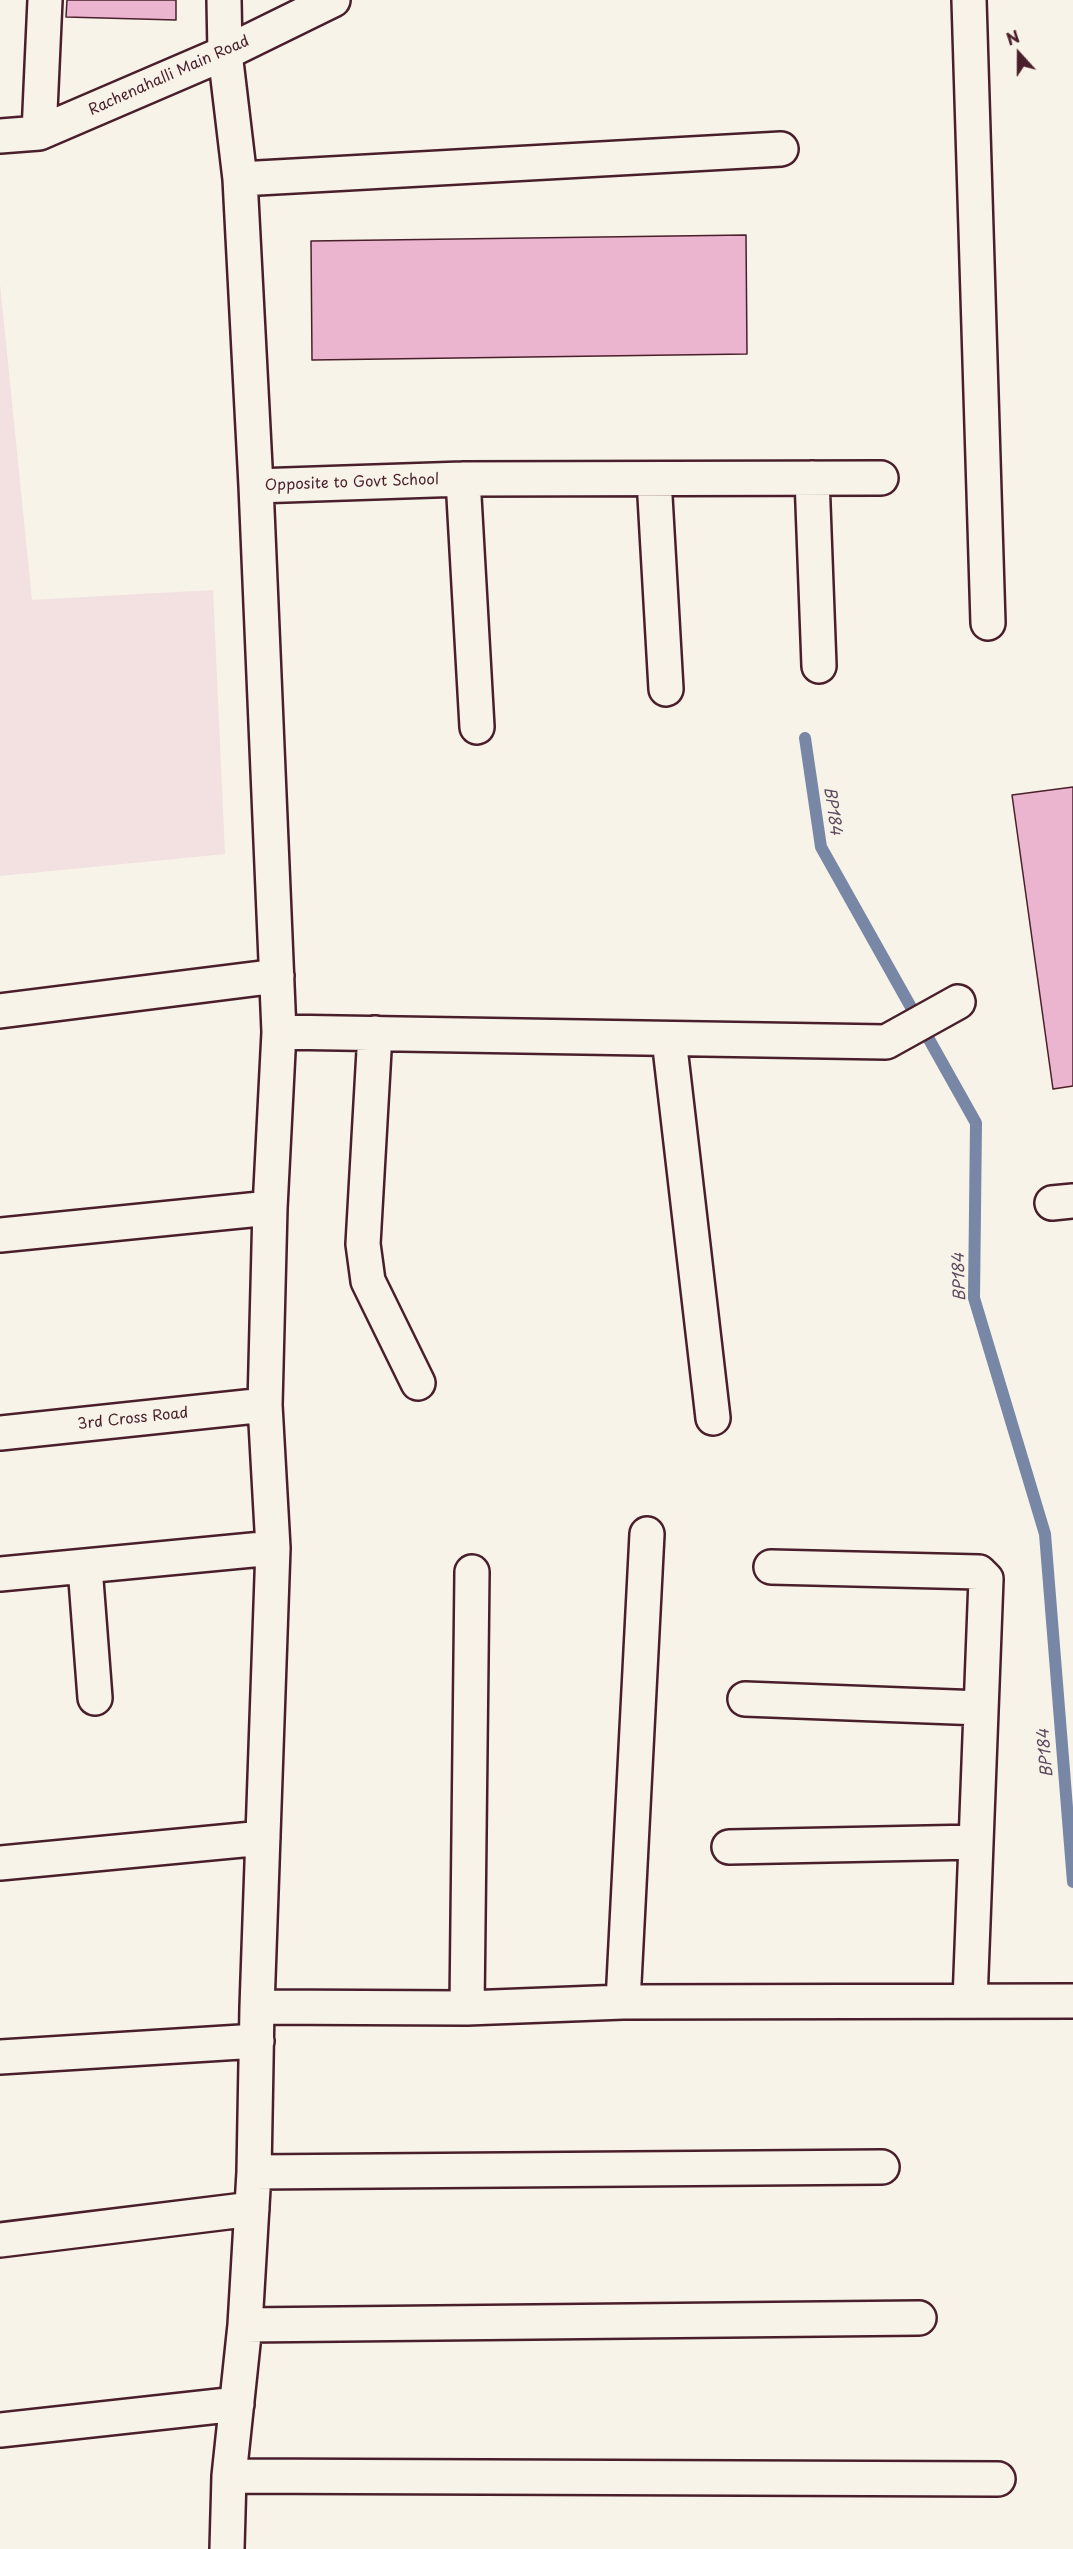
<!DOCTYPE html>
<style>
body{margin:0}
#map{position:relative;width:1073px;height:2549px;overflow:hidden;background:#f7f3e8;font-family:"Playpen Sans",sans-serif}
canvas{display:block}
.north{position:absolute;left:989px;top:24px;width:60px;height:60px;-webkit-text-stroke:4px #f7f3e8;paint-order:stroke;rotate:339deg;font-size:16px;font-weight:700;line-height:24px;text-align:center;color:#4a1f2b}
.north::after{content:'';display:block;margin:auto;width:21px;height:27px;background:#4a1f2b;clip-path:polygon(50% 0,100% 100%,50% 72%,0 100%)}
</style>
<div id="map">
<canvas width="1073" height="2549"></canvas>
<div class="north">N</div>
</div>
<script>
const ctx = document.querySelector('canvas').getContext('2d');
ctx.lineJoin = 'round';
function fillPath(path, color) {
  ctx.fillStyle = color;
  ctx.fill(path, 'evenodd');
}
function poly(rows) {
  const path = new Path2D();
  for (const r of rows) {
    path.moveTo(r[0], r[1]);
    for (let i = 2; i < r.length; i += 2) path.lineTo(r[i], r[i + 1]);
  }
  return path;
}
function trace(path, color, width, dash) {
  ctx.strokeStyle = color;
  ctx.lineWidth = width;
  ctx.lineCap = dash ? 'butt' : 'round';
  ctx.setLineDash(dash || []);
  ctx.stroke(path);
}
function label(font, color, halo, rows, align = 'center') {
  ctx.font = font + ' "Playpen Sans",sans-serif';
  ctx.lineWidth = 5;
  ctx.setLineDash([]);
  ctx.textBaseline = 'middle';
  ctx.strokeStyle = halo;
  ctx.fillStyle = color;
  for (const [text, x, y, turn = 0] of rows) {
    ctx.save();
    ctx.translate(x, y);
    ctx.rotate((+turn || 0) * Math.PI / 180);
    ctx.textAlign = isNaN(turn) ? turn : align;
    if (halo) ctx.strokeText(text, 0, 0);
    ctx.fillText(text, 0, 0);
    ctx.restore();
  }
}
const built = poly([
 [0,284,32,600,213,590,225,854,0,876]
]);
const stream = poly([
 [805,738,821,847,976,1123,974,1298,1045,1534,1073,1882]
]);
const building = poly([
 [67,0,176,0,176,20,66,17,67,0],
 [746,235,747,354,312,360,311,241,746,235],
 [1073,787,1073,1086,1053,1089,1012,795,1073,787]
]);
const minor = poly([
 [224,0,225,53,240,179,256,486,279,1032,270,1208,265,1405,273,1548,257,2007,254,2172,245,2325,229,2476,227,2549],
 [969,0,988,623],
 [39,133,45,0],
 [0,136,39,133,225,53,333,0],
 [240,179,781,149],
 [812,478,819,666],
 [463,479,477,727],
 [654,479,666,689],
 [256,486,463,479,881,478],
 [0,1011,277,976],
 [279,1032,886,1042,958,1002],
 [375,1033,363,1244,368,1281,418,1383],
 [669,1039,713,1418],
 [1052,1203,1073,1201],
 [0,1235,270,1208],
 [0,1433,265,1405],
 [85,1567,95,1698],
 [771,1567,979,1572,986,1579,970,2001],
 [0,1574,273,1548],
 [745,1699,981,1708],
 [729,1847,976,1842],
 [0,1863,263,1838],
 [623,2002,647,1534],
 [257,2007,467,2008,623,2002,1073,2001],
 [467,2008,472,1572],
 [0,2057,257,2041],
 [254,2172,882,2167],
 [0,2240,252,2209],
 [245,2325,919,2318],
 [0,2430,237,2404],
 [229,2476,998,2479]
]);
const streetNames = [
 ["Rachenahalli Main Road",169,76,-24],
 ["Opposite to Govt School",352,483,-2],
 ["3rd Cross Road",133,1419,-6]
];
const waterNames = [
 ["BP184",832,811,82],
 ["BP184",960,1277,-92],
 ["BP184",1046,1753,-95]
];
fillPath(built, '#f3e0e1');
trace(stream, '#7887a5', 12);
fillPath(building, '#ebb5d0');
trace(building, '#4a1f2b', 1.5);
trace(minor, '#4a1f2b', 38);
trace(minor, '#f7f3e8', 33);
label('15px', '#4a1f2b', '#f7f3e8', streetNames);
label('italic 16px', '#5d4a5e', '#f7f3e8', waterNames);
</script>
